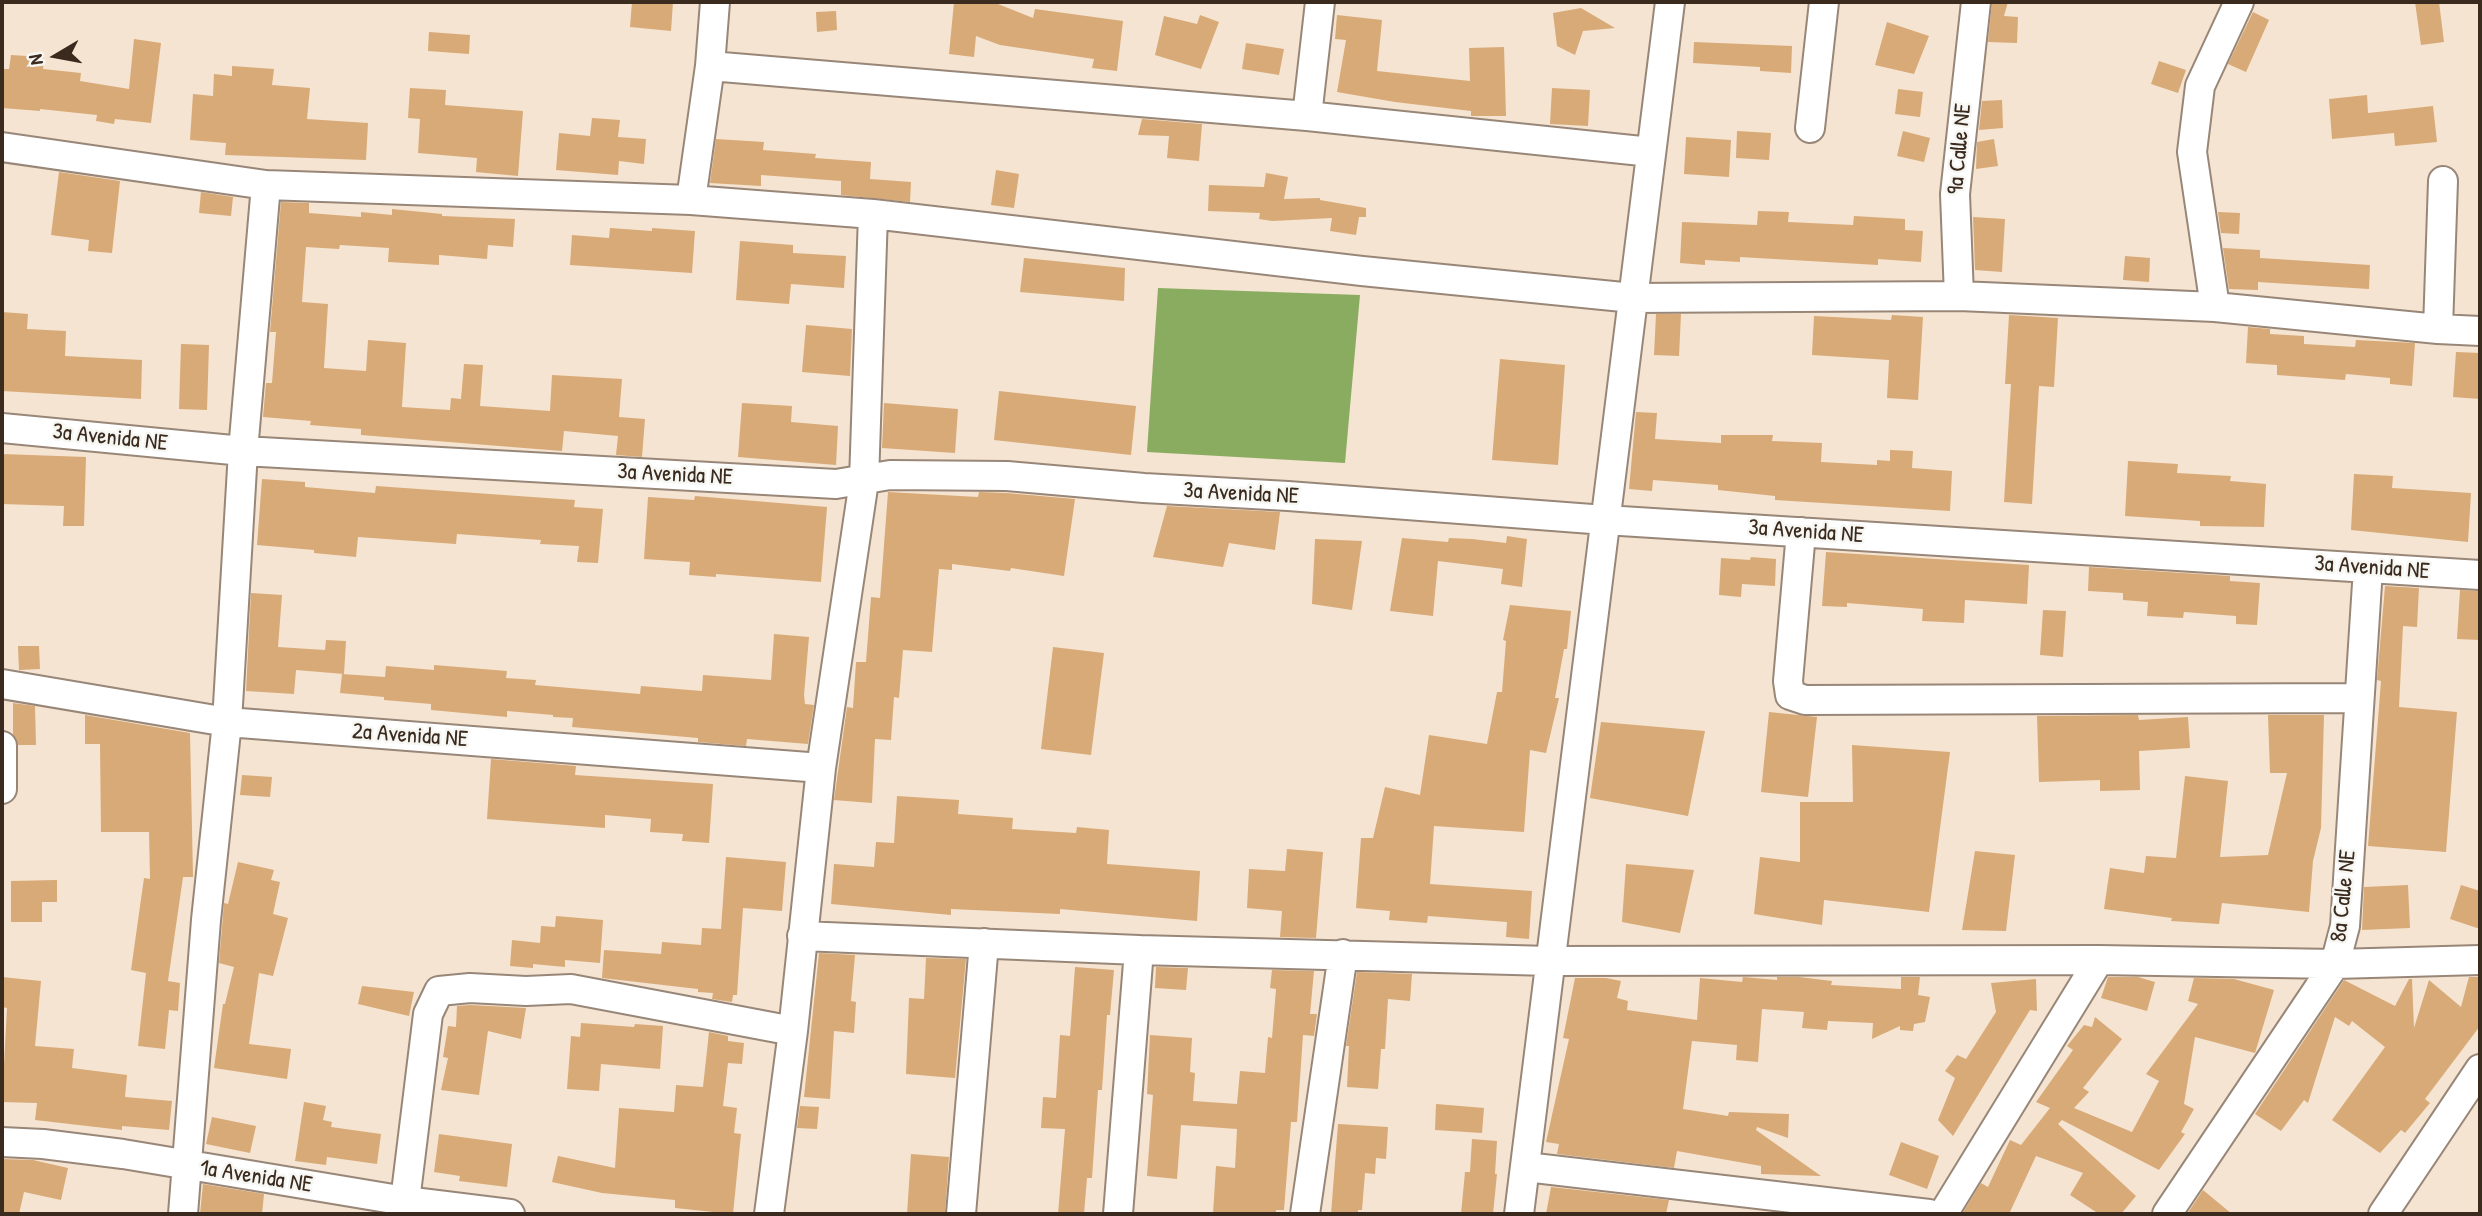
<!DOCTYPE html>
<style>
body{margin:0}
#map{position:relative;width:2482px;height:1216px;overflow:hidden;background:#f5e4d1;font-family:"Patrick Hand",sans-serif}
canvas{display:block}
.frame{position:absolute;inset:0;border:4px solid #3b2a1e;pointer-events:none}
.north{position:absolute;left:21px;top:21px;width:70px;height:70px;-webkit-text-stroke:5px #f6f6f2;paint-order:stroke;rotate:260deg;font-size:19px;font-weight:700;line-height:28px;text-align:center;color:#3b2a1e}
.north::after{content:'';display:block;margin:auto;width:24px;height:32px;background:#3b2a1e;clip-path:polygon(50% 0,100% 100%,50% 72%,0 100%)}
</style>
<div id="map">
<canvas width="2482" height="1216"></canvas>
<div class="frame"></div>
<div class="north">N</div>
</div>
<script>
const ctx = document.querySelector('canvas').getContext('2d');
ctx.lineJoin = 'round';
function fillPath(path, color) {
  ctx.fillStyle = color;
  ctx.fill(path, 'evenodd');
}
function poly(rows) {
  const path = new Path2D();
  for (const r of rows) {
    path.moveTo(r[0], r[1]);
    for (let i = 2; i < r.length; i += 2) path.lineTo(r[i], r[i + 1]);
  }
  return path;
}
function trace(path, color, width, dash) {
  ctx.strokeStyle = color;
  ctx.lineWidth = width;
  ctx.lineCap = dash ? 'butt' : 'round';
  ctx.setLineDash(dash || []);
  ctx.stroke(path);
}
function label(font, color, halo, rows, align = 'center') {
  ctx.font = font + ' "Patrick Hand",sans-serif';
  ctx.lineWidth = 5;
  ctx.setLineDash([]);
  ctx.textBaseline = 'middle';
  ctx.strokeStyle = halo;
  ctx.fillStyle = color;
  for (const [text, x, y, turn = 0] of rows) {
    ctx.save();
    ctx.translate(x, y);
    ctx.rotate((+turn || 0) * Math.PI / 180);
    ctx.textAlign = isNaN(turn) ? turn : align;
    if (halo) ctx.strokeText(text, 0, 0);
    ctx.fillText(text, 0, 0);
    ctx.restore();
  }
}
const forest = poly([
 [1158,288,1360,295,1345,463,1147,452]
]);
const building = poly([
 [632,2,673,2,671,31,630,27],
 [954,2,993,2,1033,18,1035,9,1123,21,1117,71,1092,68,1094,59,1000,45,976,36,974,57,949,54],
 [1992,2,2008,2,2004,16,2018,17,2017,43,1988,42],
 [2415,2,2439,2,2444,42,2421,45],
 [1581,8,1615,28,1583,31,1575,55,1557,46,1553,13],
 [836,11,837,30,817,32,816,12],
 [2253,12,2269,20,2246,72,2228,64],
 [1200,15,1219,22,1201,69,1155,55,1164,16,1197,24],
 [1337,15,1382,20,1377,71,1470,81,1469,48,1504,47,1506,116,1471,116,1471,111,1395,102,1337,92,1346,40,1335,39],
 [1887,22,1929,36,1914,74,1875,65],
 [429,32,470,35,469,54,428,51],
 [134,39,161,43,151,123,115,119,114,124,96,121,97,115,40,109,40,111,2,108,2,69,9,69,11,55,44,57,43,69,81,73,80,81,129,89],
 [1694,42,1792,46,1791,73,1760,71,1760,67,1693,63],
 [1246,43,1284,49,1279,75,1242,69],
 [2159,61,2186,70,2178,93,2151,84],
 [232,66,274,69,272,85,310,88,307,119,368,123,366,160,225,155,226,143,190,140,193,94,213,96,214,74,232,76],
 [410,88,446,90,445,105,523,111,518,176,476,172,477,158,418,153,420,119,408,118],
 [1552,88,1590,90,1588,126,1550,124],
 [1898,89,1923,92,1920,117,1895,114],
 [2367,95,2368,113,2433,106,2437,142,2395,146,2394,133,2332,139,2329,99],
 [2002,100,2003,128,1979,130,1982,101],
 [592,118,620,120,618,137,646,139,644,164,619,161,618,175,556,170,559,133,590,136],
 [1142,119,1202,124,1199,161,1167,158,1169,136,1138,135],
 [1737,131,1771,133,1769,160,1736,158],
 [1903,131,1930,138,1924,162,1897,156],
 [1686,137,1731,140,1729,177,1684,174],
 [716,139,764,142,763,150,816,154,815,158,871,162,870,179,911,182,910,202,841,195,841,181,761,175,761,186,710,183],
 [1994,139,1998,166,1976,169,1977,142],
 [996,170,1019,174,1014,208,991,205],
 [59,172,120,181,112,253,88,251,89,240,51,235],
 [1266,173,1288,177,1284,199,1320,198,1320,200,1366,208,1366,217,1359,217,1356,235,1330,231,1332,218,1272,221,1259,219,1260,213,1208,211,1209,185,1264,187],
 [201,192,233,197,231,216,199,213],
 [281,202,309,203,309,213,361,217,361,212,392,215,392,209,442,214,442,216,515,219,513,247,488,245,487,259,439,255,439,265,388,262,389,248,340,245,339,249,306,247,302,302,328,304,324,368,366,371,368,340,406,343,402,407,450,410,451,398,461,399,464,364,483,365,480,406,550,411,552,375,622,379,619,417,645,419,642,457,616,455,618,436,564,431,562,451,361,435,361,429,310,425,311,421,263,417,266,383,272,383,276,332,270,332],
 [1758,211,1789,212,1788,222,1853,225,1854,216,1905,219,1905,230,1923,231,1921,262,1878,259,1878,265,1740,257,1740,262,1705,260,1705,265,1680,263,1682,222,1757,225],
 [2218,212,2240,213,2239,234,2221,233],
 [1973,217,2005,219,2002,272,1975,270],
 [610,228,652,231,652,228,695,231,692,273,570,265,572,235,609,238],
 [740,241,793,245,793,253,846,256,844,288,791,284,789,304,736,300],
 [2223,248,2260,250,2260,258,2370,265,2369,289,2258,282,2258,290,2229,289],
 [2125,256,2150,258,2149,282,2123,280],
 [1024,258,1125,268,1124,301,1020,292],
 [2,312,28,314,27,329,66,331,65,356,142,360,141,399,2,391],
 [1656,314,1681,314,1679,356,1654,355],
 [1892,315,1923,317,1918,400,1887,398,1889,360,1812,355,1814,316,1891,320],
 [2009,315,2058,318,2054,387,2039,386,2032,504,2004,502,2011,384,2005,384],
 [806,325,852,329,850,376,802,372],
 [2248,327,2270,329,2270,334,2304,336,2304,344,2355,347,2356,340,2415,343,2412,386,2390,384,2390,378,2346,374,2345,380,2277,375,2277,365,2246,363],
 [181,344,209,345,207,410,179,409],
 [2456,352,2480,353,2480,399,2453,397],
 [1500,359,1565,365,1558,465,1492,460],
 [999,391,1136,406,1131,455,994,440],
 [742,403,792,406,791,422,838,426,836,465,738,457],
 [884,403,958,409,955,453,882,448],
 [1636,412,1657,413,1655,439,1721,443,1721,435,1773,435,1772,441,1822,443,1821,462,1877,465,1877,460,1890,461,1890,450,1913,451,1912,468,1952,471,1950,511,1775,500,1775,496,1718,490,1718,485,1653,480,1652,491,1629,489],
 [2,454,86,457,84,526,63,526,64,506,2,504],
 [2128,461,2178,464,2177,473,2231,476,2230,481,2266,484,2264,527,2200,526,2200,521,2125,516],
 [2354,474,2393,476,2392,488,2471,493,2468,542,2351,530],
 [262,479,305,482,305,487,375,493,376,486,575,500,574,507,603,509,598,563,577,562,579,546,540,544,541,540,457,534,456,544,358,537,356,557,314,553,314,550,257,545],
 [888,492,978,497,979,492,1006,493,1075,499,1064,576,1011,568,1010,571,952,564,952,570,939,569,932,652,903,650,899,698,894,697,891,740,875,739,872,803,834,800,847,707,853,708,856,662,866,662,871,597,880,598],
 [695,496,827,507,821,582,716,574,716,577,689,575,690,562,644,559,648,497,694,500],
 [1167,506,1280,512,1275,550,1229,543,1223,567,1153,557],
 [1507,536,1527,539,1522,587,1501,584,1503,569,1438,561,1433,616,1390,611,1402,538,1448,542,1449,538,1472,539,1506,543],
 [1315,539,1362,541,1352,610,1312,604],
 [1826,552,2029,565,2027,604,1965,600,1964,623,1922,621,1923,609,1847,603,1847,607,1822,606],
 [1751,557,1776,559,1775,586,1742,584,1741,597,1719,595,1721,558,1750,560],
 [2089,567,2230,576,2230,581,2260,583,2257,625,2236,624,2236,616,2184,612,2183,618,2147,616,2148,602,2123,600,2123,593,2088,591],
 [2385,586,2419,588,2417,627,2403,626,2399,707,2457,712,2446,852,2368,846,2381,681,2377,680],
 [2460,590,2480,591,2480,640,2457,639],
 [251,593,282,595,278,647,325,650,326,640,346,641,344,674,296,670,294,694,246,691],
 [1510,605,1571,611,1567,649,1564,649,1555,698,1559,698,1546,753,1530,750,1524,832,1434,826,1430,884,1532,891,1529,939,1506,937,1507,922,1428,916,1427,923,1389,920,1390,911,1356,908,1361,838,1373,838,1385,787,1420,795,1429,735,1487,744,1497,692,1502,692,1506,641,1503,640],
 [2043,610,2066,611,2063,657,2040,655],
 [774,634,809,637,804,695,805,704,814,705,808,744,747,739,746,746,698,742,698,738,572,727,573,718,553,717,553,715,507,711,507,717,431,710,431,704,384,700,384,697,340,693,342,674,385,677,386,666,434,670,434,665,507,671,506,678,536,680,535,685,640,694,641,686,702,691,703,675,771,680],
 [18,646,39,646,40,669,19,670],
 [1053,647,1104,653,1091,755,1041,749],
 [13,703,35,706,36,745,18,745,13,734],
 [1769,712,1817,717,1808,797,1761,792],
 [85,715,190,733,193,877,183,877,168,981,180,983,178,1011,169,1010,165,1049,138,1046,146,973,131,970,144,878,150,879,149,832,101,832,100,744,85,744],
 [2138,715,2139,720,2188,717,2190,748,2139,751,2140,790,2100,791,2100,780,2039,782,2037,716],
 [2268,715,2324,715,2321,828,2313,861,2309,912,2222,903,2219,924,2171,921,2172,918,2104,909,2110,868,2144,873,2146,856,2176,858,2185,776,2228,781,2220,857,2268,855,2287,773,2270,773],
 [1601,722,1705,731,1688,816,1590,798],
 [1852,745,1950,752,1929,912,1824,900,1822,925,1754,914,1760,857,1800,862,1800,802,1853,802],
 [491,759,576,766,575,775,713,784,709,843,682,841,683,834,650,832,651,819,605,815,605,828,487,819],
 [242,775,272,777,270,797,240,795],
 [897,796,959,800,958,814,1013,818,1012,829,1076,833,1077,827,1109,830,1107,864,1200,871,1197,921,1060,909,1060,914,951,909,951,915,831,904,834,864,874,867,876,842,894,843],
 [1287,849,1323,852,1316,938,1280,937,1282,911,1247,908,1249,869,1285,871],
 [1975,851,2015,855,2006,931,1962,930],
 [726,857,786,862,782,911,743,908,737,995,733,995,732,1002,712,999,713,993,698,992,698,989,602,978,604,950,661,954,662,942,701,945,702,928,721,929],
 [238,862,274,870,271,880,280,882,273,914,288,918,273,976,259,973,249,1044,291,1049,287,1079,214,1068,223,1004,225,1004,234,967,219,963,224,903,228,904],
 [1626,864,1694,870,1680,933,1622,922],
 [57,880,57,902,42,902,42,922,11,922,11,881],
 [2408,885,2410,928,2362,930,2364,887],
 [2461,885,2480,891,2480,929,2450,919],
 [556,916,603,920,600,963,565,960,565,967,533,964,533,968,510,966,512,940,540,943,541,926,555,927],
 [819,953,855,955,851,1001,856,1002,854,1033,834,1031,830,1099,804,1097],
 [926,958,966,959,955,1078,906,1074,909,998,924,999],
 [1075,967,1114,970,1110,1015,1107,1015,1102,1090,1098,1090,1092,1178,1087,1178,1084,1214,1058,1214,1065,1129,1041,1128,1043,1097,1056,1098,1060,1035,1070,1036],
 [1156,967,1188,968,1186,990,1155,988],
 [1272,970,1314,971,1310,1014,1317,1014,1314,1036,1303,1035,1297,1122,1291,1122,1284,1210,1276,1210,1276,1214,1213,1214,1216,1166,1235,1168,1237,1129,1181,1125,1177,1179,1147,1176,1153,1095,1147,1094,1150,1035,1192,1038,1190,1072,1195,1073,1193,1101,1237,1104,1240,1071,1265,1073,1268,1037,1272,1038,1276,989,1270,988],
 [1357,972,1412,974,1410,1001,1388,999,1385,1049,1381,1049,1378,1089,1347,1087,1349,1046,1346,1046],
 [2,977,41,981,35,1046,74,1049,72,1068,127,1075,125,1097,172,1101,169,1130,122,1126,122,1130,35,1120,37,1103,2,1102,7,1008,2,1007],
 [1743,977,1777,980,1777,977,1799,977,1832,981,1831,985,1901,989,1901,977,1920,977,1918,995,1930,997,1925,1022,1914,1024,1913,1031,1900,1030,1900,1026,1872,1039,1873,1023,1828,1021,1827,1030,1802,1028,1804,1012,1762,1009,1758,1062,1736,1060,1737,1045,1692,1041,1683,1109,1728,1116,1729,1112,1789,1114,1788,1138,1757,1127,1756,1130,1821,1176,1761,1174,1761,1166,1677,1151,1674,1168,1557,1154,1559,1144,1546,1142,1569,1039,1563,1038,1575,978,1606,978,1621,981,1617,998,1628,1001,1627,1010,1697,1020,1700,978,1742,982],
 [2108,977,2138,977,2155,982,2147,1011,2101,998],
 [2469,977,2480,977,2480,1026,2425,1099,2430,1103,2405,1133,2401,1130,2380,1153,2332,1120,2385,1047,2352,1021,2349,1026,2335,1017,2308,1103,2304,1100,2281,1131,2255,1114,2344,980,2395,1006,2409,979,2412,979,2414,1028,2429,980,2461,1007],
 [2194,978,2234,979,2274,990,2255,1053,2195,1037,2184,1104,2194,1109,2181,1132,2185,1134,2159,1170,2062,1120,2058,1124,2136,1196,2121,1214,2099,1214,2070,1195,2083,1173,2036,1156,2009,1214,1962,1214,1981,1183,1988,1187,2010,1140,2021,1145,2050,1108,2036,1102,2073,1050,2067,1046,2084,1025,2092,1027,2095,1017,2122,1039,2083,1088,2089,1092,2074,1108,2132,1132,2159,1081,2146,1074,2198,1004,2188,1001],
 [2036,979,2037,1011,2030,1010,1953,1136,1938,1120,1955,1078,1945,1071,1957,1055,1966,1059,1996,1012,1991,983],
 [362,986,414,992,409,1016,358,1004],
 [470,1005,526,1008,521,1039,488,1031,479,1095,441,1090,448,1058,443,1057,448,1026,456,1027,457,1006],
 [581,1023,634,1027,635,1024,663,1026,660,1069,601,1064,599,1091,567,1089,571,1036,580,1037],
 [709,1032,728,1036,728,1041,744,1043,742,1064,728,1063,723,1106,737,1108,734,1133,741,1134,733,1214,675,1208,675,1200,602,1193,552,1182,558,1156,615,1168,619,1108,674,1112,676,1085,703,1087],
 [304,1102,326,1106,323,1120,332,1122,331,1127,381,1134,377,1164,327,1157,326,1165,295,1161],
 [1436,1104,1484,1108,1482,1133,1435,1130],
 [800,1106,819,1107,817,1129,797,1128],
 [212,1117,256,1126,250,1153,206,1144],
 [1338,1124,1388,1127,1386,1159,1376,1158,1375,1174,1365,1173,1362,1210,1358,1210,1358,1214,1331,1214],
 [439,1134,512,1144,507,1187,459,1181,460,1176,434,1172],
 [1472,1139,1497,1141,1495,1174,1497,1174,1493,1214,1461,1214,1465,1172,1470,1172],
 [1901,1142,1939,1156,1927,1189,1889,1175],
 [911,1154,949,1157,945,1214,907,1214],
 [2,1159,33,1160,68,1168,61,1200,24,1192,19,1214,2,1214],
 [203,1184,264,1194,262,1214,200,1214],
 [1551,1187,1669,1200,1666,1214,1546,1214],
 [2203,1190,2232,1214,2187,1214]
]);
const street = poly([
 [710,66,1307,116,1651,152],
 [1307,116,1320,2],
 [1810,128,1824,2],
 [2,147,266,185,691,200,873,214,1362,271,1633,298,1959,296,2215,307,2438,329,2480,331],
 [691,200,710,66,715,2],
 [1959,296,1955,194,1976,2],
 [2215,307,2192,152,2200,86,2239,2],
 [2438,329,2443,181],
 [2,428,243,451,836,484,890,475,1007,476,1144,488,1288,496,1605,520,2480,575],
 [1801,532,1788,681,1790,695,1805,700,2359,698],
 [2,684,227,722,821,768],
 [2,746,2,789],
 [802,936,1139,950,1550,961,2099,960,2335,964,2480,960],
 [2,1142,43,1144,123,1154,405,1201,510,1214],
 [1526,1167,1929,1214],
 [405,1201,428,1014,439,991,470,988,526,991,571,989,793,1031],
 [183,1214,206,920,227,722,243,451,266,185],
 [769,1214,793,1031,821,768,864,481,873,214],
 [961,1214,984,943],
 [1118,1214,1139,950],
 [1305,1214,1343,954],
 [1519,1214,1670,2],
 [1943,1214,2099,960],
 [2167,1214,2335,964,2345,926,2368,568],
 [2383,1214,2480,1069]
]);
const streetNames = [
 ["9a Calle NE",1960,149,-85],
 ["3a Avenida NE",110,438,6],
 ["3a Avenida NE",675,475,3],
 ["3a Avenida NE",1241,494,3],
 ["3a Avenida NE",1806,532,4],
 ["3a Avenida NE",2372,568,4],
 ["2a Avenida NE",410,736,4],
 ["8a Calle NE",2344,896,-84],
 ["1a Avenida NE",256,1177,9]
];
fillPath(forest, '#8aac61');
fillPath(building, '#d8aa77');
trace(street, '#988778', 32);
trace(street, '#fff', 28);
label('23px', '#3b2a1e', '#f6f6f2', streetNames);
</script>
